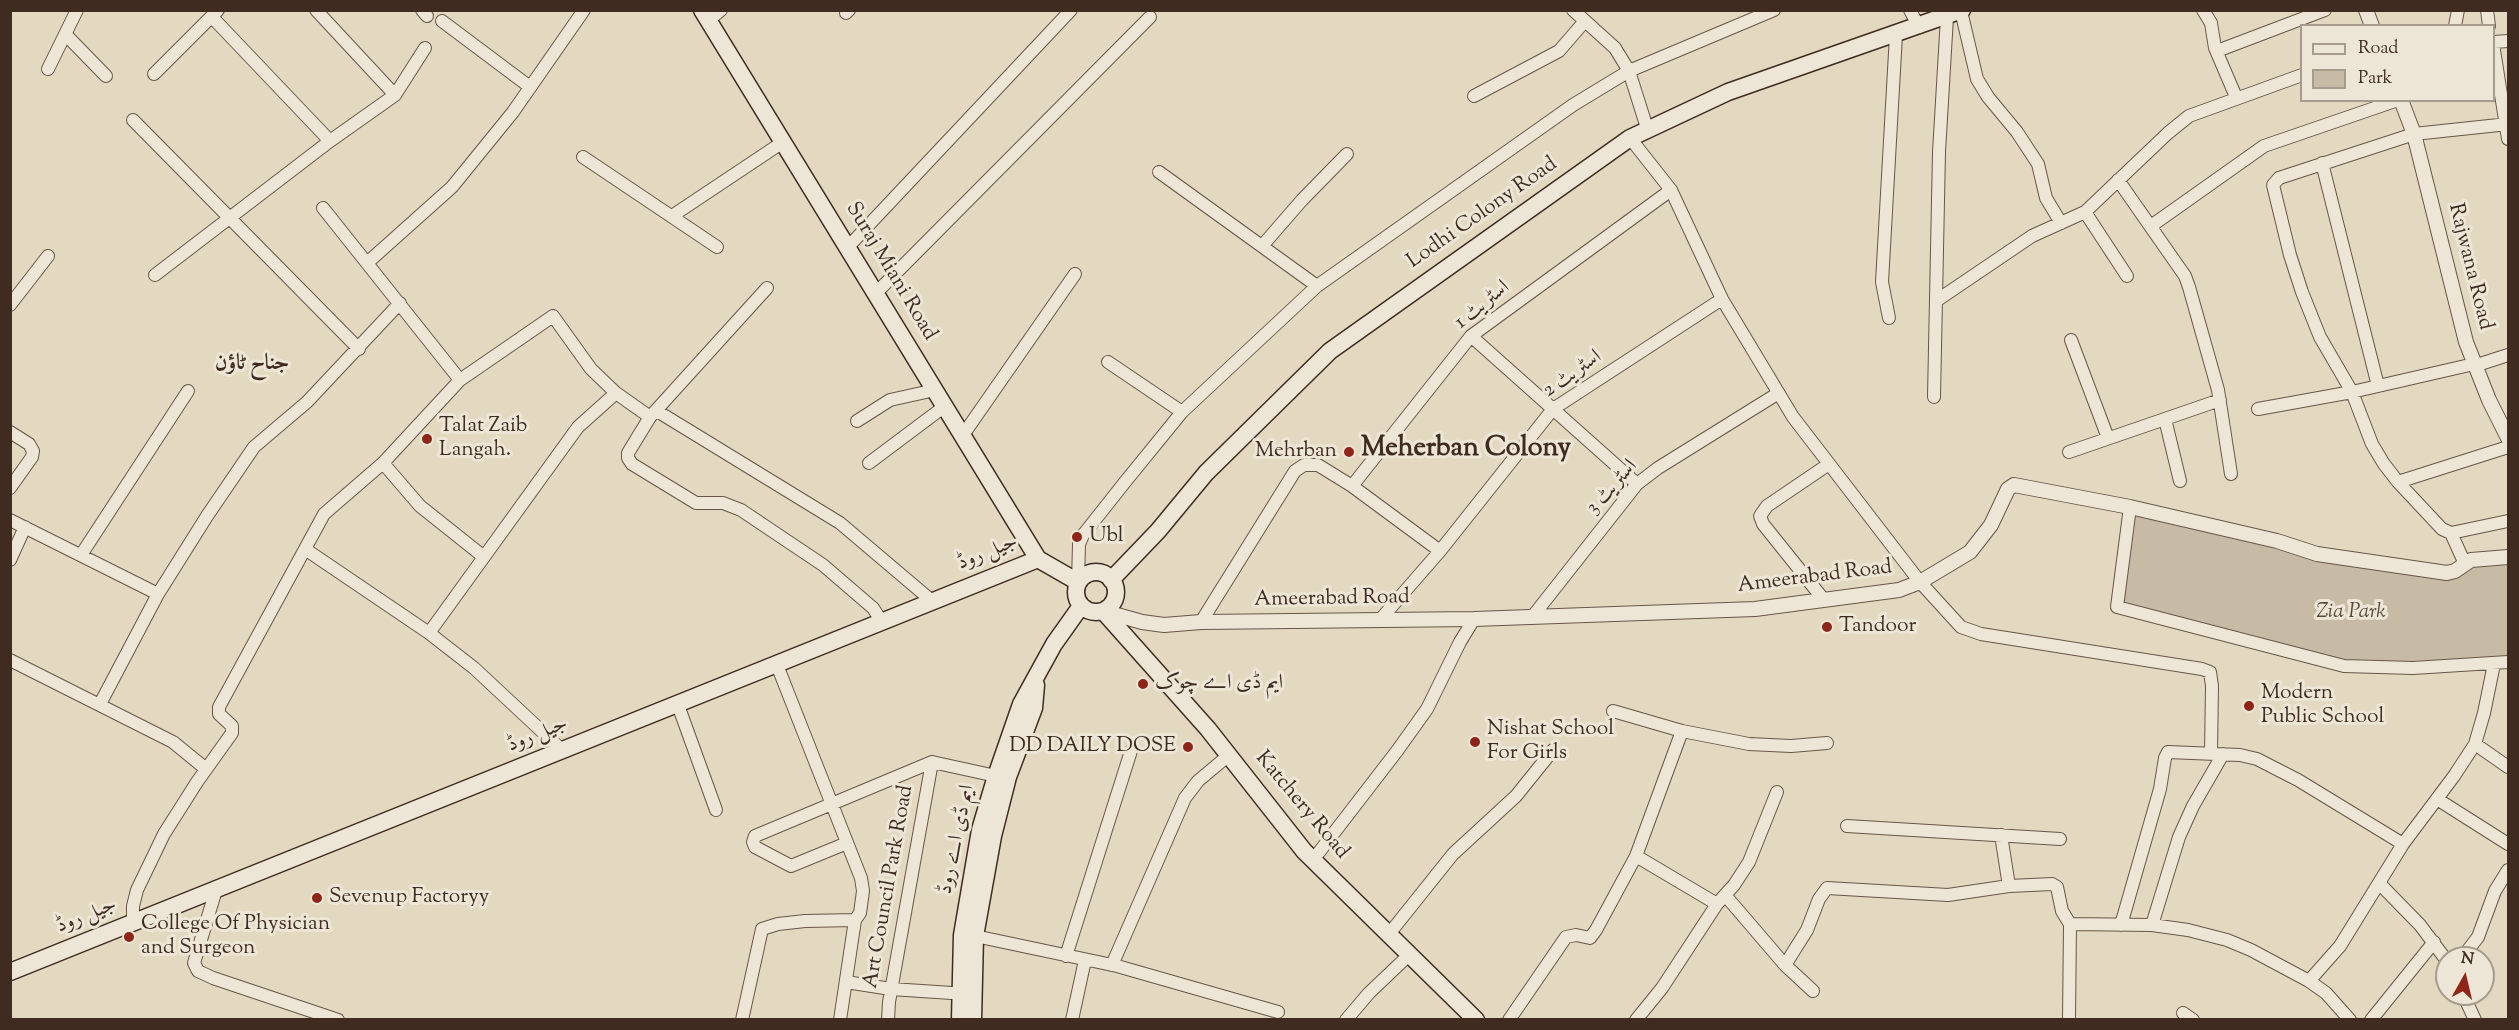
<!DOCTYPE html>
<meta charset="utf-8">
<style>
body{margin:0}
#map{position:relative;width:2519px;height:1030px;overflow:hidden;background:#e3d9c0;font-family:"Sorts Mill Goudy",serif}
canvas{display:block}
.frame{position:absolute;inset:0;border:12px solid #3f2b20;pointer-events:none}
.legend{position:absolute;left:2300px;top:24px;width:195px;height:78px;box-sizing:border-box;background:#ede6d6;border:2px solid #a79b8d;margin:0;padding:8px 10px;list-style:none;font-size:18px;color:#3f2b20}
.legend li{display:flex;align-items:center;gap:12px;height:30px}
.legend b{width:30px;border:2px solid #a79b8d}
.north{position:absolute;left:2435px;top:946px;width:60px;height:60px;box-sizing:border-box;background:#ede6d6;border:2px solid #a79b8d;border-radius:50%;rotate:8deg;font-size:16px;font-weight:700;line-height:24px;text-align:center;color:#3f2b20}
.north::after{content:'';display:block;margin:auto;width:21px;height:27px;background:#8f2418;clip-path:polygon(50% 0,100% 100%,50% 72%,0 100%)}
</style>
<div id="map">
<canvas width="2519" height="1030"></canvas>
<div class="frame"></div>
<ul class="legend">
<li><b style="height:8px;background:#ede6d6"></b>Road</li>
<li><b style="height:16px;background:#c7bba5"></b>Park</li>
</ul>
<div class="north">N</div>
</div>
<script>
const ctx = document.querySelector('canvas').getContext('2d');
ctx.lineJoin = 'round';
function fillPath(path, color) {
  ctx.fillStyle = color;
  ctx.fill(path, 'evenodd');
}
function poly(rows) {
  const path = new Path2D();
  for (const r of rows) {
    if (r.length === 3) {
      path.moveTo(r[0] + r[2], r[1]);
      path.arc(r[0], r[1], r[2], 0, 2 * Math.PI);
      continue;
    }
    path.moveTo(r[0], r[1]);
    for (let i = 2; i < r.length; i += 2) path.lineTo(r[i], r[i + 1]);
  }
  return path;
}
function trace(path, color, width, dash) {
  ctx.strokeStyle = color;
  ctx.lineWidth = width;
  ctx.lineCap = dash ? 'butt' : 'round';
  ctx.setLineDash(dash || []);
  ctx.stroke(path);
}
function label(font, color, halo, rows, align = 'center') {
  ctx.font = font + ' "Sorts Mill Goudy",Amiri,serif';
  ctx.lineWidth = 6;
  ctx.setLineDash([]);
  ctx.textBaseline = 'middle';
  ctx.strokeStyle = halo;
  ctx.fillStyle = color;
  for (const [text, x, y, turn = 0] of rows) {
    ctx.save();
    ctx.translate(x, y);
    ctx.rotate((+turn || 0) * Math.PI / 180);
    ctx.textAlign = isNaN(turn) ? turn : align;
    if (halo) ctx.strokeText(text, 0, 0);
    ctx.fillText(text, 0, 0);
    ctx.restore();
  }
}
const green = poly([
 [2133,511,2451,578,2474,563,2508,560,2508,659,2346,663,2120,606]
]);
const minor = poly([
 [316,10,395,95],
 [422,10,427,16],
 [1573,10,1615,48,1629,71,1647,128],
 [1910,10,1919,27],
 [2203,10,2211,23,2215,48,2236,97],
 [2487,10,2489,26],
 [1961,11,1977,79,1988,97,2017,132,2038,164,2046,198,2061,223],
 [846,13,849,10],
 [212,17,330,141],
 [442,21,530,87],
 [708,21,721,10],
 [2455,26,2458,10],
 [66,35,106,76],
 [2494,42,2508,41],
 [2494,50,2508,139],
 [2217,51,2325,10],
 [48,69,77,10],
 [154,74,218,10],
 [1474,96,1559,51,1585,21],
 [133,120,359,349],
 [1630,138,1671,190,1722,299,1793,417,1920,582,1961,627,1981,634,2202,669,2210,672,2212,686,2211,753],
 [583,157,717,247],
 [2322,163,2378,386],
 [1159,172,1317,286],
 [2118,180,2185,276,2189,287,2218,390,2231,474],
 [323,208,460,380],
 [2085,212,2127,276],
 [672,216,783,142],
 [2151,226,2264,146,2398,100],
 [1262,246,1302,200,1347,154],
 [848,247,1071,10],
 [367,263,452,187,513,112,584,10],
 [155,275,330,141,395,95,425,48],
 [767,288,650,417,628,453,628,458,632,464,696,503,723,503,741,510,823,565,873,608,882,622],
 [876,293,1150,17],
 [1936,301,2032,236,2085,212,2168,133,2189,116,2302,75],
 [10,305,48,256],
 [1889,318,1882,282,1896,35],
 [1471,336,1637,484],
 [2071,340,2108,438],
 [1108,362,1182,412],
 [2474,366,2508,355],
 [1934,397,1939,152,1947,17],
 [2258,409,2352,392,2474,364],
 [657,411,840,523,932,601],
 [2165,419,2180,481],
 [857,421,890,400,935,390],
 [10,432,29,444,33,451,32,457,10,488],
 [963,435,1075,274],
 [2069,452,2220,400],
 [383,463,420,506,484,557],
 [869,463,945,406],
 [2398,482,2508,447],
 [1352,486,1471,336,1671,190],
 [2130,507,2117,607,2344,666,2413,668,2508,662],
 [10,520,158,594],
 [2451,533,2508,521],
 [305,549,429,633,474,668,563,751],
 [81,555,188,391],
 [10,560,25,527],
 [2465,564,2451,533,2442,529,2398,482,2384,464,2372,444,2352,392,2320,337,2302,292,2290,255,2273,185,2279,178,2414,134,2508,124],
 [1078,582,1079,544,1083,535,1125,482,1182,412,1317,286,1573,105,1629,71,1774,10],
 [1824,600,1763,524,1760,516,1767,506,1829,464],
 [1533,616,1637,484,1658,468,1777,394],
 [1379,621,1440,551,1553,409,1722,299],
 [1201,622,1295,471,1304,465,1318,465,1352,486,1440,551],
 [429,633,578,427,616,393],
 [10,660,173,742,206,769],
 [100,704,158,594,207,516,254,447,307,402,400,303],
 [678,705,716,810],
 [1613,711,1682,731,1749,744,1791,746,1827,743],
 [2475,744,2508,767],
 [2437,799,2508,844],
 [1847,826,2060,839],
 [2001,835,2009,886],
 [847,843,791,866,755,847,753,842,755,836,932,762,996,776],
 [1636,856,1717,904],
 [1313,860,1397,751,1427,709,1460,642,1474,619],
 [2379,883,2420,925,2447,961],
 [216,890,194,963,198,971,213,978,338,1020],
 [1725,895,1785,965,1813,991],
 [133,923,133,906,137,890,164,834,197,782,232,733,232,726,219,714,219,707,324,514,383,463,460,380,553,316,591,369,616,393,650,417],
 [2070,924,2152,925,2188,930,2227,940,2251,950,2309,981,2326,993,2350,1020],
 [2121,925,2160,789,2165,758,2168,752,2240,755,2257,759,2298,780,2403,844],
 [2152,925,2179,837,2193,806,2223,754],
 [1389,934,1453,854,1516,796,1553,750],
 [975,936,1117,966,1278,1012],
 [1066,956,1131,751],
 [2462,958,2478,937,2495,891,2508,870],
 [1112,965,1185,798,1198,781,1229,755],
 [1785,965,1807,930,1819,899,1827,888,1948,895,2009,886,2052,884,2057,887,2062,911,2070,924,2069,1020],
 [2309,981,2340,946,2403,844,2454,776,2475,744,2484,713,2494,664],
 [846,982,891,989,967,994],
 [2463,994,2475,1020],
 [2183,1013,2193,1020],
 [742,1020,762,929,778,924,805,921,855,920,860,913,863,891,861,878,777,665],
 [840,1020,855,920],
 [888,1020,889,1002,932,762],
 [1072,1020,1085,960],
 [1346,1020,1369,993,1410,954],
 [1509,1020,1566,937,1576,935,1590,938,1596,930,1636,856,1682,731],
 [1636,1020,1662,988,1717,904,1734,885,1749,862,1777,792],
 [2371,1020,2434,942]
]);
const tertiary = poly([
 [2366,10,2372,26],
 [2401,100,2414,134,2466,342,2489,400,2508,438],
 [1103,611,1142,622,1164,625,1201,622,1474,619,1755,609,1899,590,1920,582,1970,552,1991,525,2008,489,2014,485,2130,507,2277,541,2317,554,2447,573,2455,571,2471,560,2508,557]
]);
const secondary = poly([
 [702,10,1038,559],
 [1096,592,20],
 [1111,580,1158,531,1206,473,1330,351,1630,138,1728,92,1962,10],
 [1103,611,1208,729,1304,851,1476,1020],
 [10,972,1038,559,1078,582],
 [960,1020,962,935,980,830,996,776,1021,704,1054,644,1081,606],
 [973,1020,975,936,993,836,1008,777,1034,708,1036,685]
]);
const markers = [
 [427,439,6,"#8f2418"],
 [1349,452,6,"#8f2418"],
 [1077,537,6,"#8f2418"],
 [1827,627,6,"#8f2418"],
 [1143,684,6,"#8f2418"],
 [2249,706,6,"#8f2418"],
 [1475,742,6,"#8f2418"],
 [1188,747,6,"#8f2418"],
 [317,898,6,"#8f2418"],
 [129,937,6,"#8f2418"]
];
const streetNames = [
 ["Lodhi Colony Road",1483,214,-35],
 ["Rajwana Road",2469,267,76],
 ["Suraj Miani Road",890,272,59],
 ["اسٹریٹ 1",1483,306,-39],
 ["اسٹریٹ 2",1573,375,-35],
 ["اسٹریٹ 3",1613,488,-48],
 ["جیل روڈ",988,554,-22],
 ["Ameerabad Road",1815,578,-7],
 ["Ameerabad Road",1332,600,-1],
 ["جیل روڈ",538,736,-22],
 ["Katchery Road",1301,806,50],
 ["ایم ڈی اے روڈ",958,840,-78],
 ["Art Council Park Road",890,887,-80],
 ["جیل روڈ",87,917,-22]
];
const poiNames = [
 ["Talat Zaib",439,427],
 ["Langah.",439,451],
 ["Mehrban",1337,452,"right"],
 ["Ubl",1089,537],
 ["Tandoor",1839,627],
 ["ایم ڈی اے چوک",1155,684],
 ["Modern",2261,694],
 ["Public School",2261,718],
 ["Nishat School",1487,730],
 ["For Girls",1487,754],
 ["DD DAILY DOSE",1176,747,"right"],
 ["Sevenup Factoryy",329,898],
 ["College Of Physician",141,925],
 ["and Surgeon",141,949]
];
const parkNames = [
 ["Zia Park",2351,613]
];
const neighbourhoodNames = [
 ["جناح ٹاؤن",252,365]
];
const districtNames = [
 ["Meherban Colony",1466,450]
];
fillPath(green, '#c7bba5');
trace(minor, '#685648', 14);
trace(tertiary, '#685648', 16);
trace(secondary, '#3f2b20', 19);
trace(minor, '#ede6d6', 12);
trace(tertiary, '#ede6d6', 14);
trace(secondary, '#ede6d6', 16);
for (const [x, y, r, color] of markers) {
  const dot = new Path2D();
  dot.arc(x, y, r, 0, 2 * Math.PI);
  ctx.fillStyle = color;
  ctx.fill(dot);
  trace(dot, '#ede6d6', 2);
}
label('21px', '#3f2b20', '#ede6d6', streetNames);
label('21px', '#3f2b20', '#ede6d6', poiNames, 'left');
label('italic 21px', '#5a483b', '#ede6d6', parkNames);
label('bold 22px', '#3f2b20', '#ede6d6', neighbourhoodNames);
label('bold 27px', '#3f2b20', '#ede6d6', districtNames);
</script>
